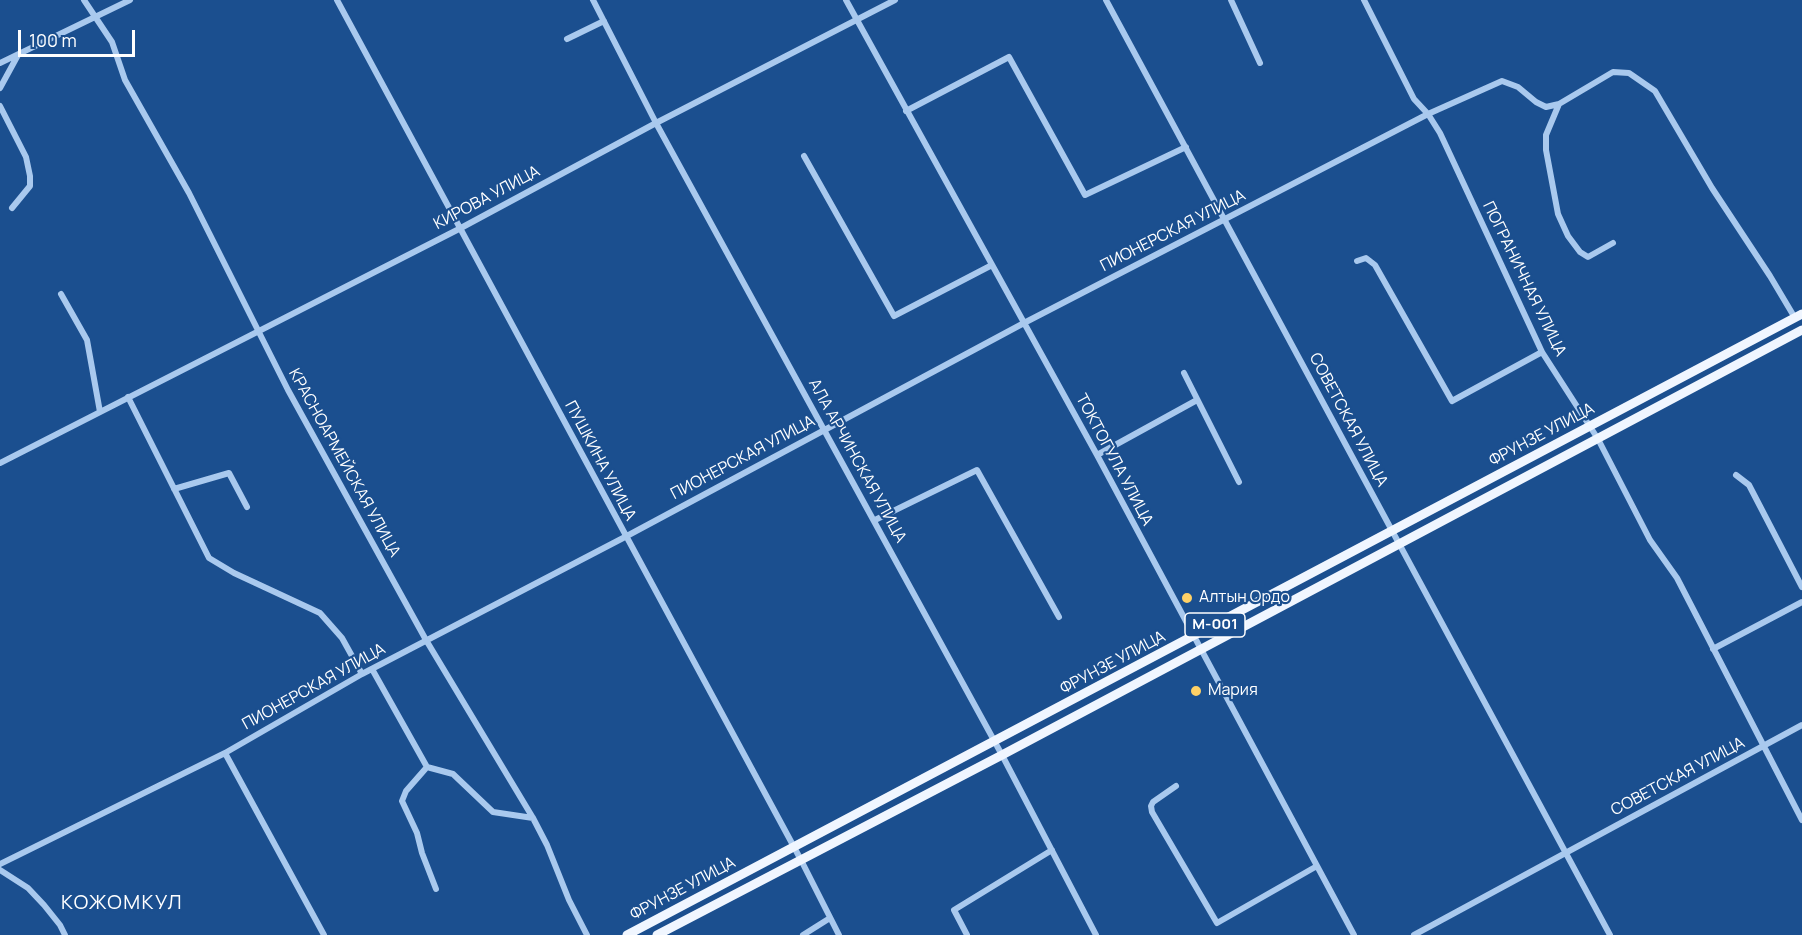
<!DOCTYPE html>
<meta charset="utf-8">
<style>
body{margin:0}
#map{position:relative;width:1802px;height:935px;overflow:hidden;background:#1b4f8f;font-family:Manrope,sans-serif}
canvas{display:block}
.scale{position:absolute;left:18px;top:30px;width:117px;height:27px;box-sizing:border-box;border:3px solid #fff;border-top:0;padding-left:8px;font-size:18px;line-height:21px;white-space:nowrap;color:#fff;-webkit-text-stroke:4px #1b4f8f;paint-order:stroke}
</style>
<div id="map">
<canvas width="1802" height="935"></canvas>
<div class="scale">100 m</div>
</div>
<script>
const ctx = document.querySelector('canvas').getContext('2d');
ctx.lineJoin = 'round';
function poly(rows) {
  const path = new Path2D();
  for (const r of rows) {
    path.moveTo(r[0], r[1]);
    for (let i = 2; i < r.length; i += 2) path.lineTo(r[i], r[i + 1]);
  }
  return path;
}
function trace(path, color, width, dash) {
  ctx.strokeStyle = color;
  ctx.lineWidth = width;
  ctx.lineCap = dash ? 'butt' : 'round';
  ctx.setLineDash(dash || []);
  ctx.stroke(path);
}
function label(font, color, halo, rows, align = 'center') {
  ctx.font = font + ' Manrope,sans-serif';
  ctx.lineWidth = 4.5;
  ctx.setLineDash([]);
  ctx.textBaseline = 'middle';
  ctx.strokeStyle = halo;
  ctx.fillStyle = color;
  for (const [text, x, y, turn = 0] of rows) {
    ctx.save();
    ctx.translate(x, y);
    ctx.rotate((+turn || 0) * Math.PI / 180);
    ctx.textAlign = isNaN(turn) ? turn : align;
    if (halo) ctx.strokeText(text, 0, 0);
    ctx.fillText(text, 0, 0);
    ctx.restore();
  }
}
const street = poly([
 [84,0,112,42,125,80,189,193,288,390,426,640,533,818,547,845,569,900,587,935],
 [337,0,801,860,839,935],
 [593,0,656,123,1002,755,1096,935],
 [846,0,1097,455,1354,935],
 [1106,0,1610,935],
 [1231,0,1260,63],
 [1364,0,1414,99,1428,114,1440,133,1542,352,1598,439,1650,540,1677,578,1802,820],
 [567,39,604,21],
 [0,63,130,0],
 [0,88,18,55],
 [0,106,26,157,30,176,30,186,12,208],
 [906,111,1009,57,1085,195,1186,147],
 [804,156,894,316,992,265],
 [1613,243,1588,257,1580,252,1568,236,1558,214,1546,150,1546,135,1559,104,1613,72,1629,73,1655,91,1712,188,1770,276,1795,318],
 [1357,261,1366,258,1375,265,1452,401,1542,352],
 [61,294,87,340,100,412],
 [1184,373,1239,482],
 [128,397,209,558,234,573,320,613,342,638,362,674],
 [1097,455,1197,400],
 [0,463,459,229,656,123,895,0],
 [1736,475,1749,485,1802,587],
 [174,489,229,473,247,507],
 [875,520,977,470,1059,617],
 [1713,649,1802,602],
 [372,669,427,767,453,774,493,812,533,818],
 [225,753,324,935],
 [427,767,406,791,402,801,417,833,422,853,436,889],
 [1176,786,1153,802,1151,806,1152,812,1217,923,1317,866],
 [0,864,225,753,362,674,625,537,1024,323,1428,114,1502,81,1518,87,1536,102,1546,107,1559,104],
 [0,870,28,888,44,905,60,925,65,935],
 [803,935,830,918],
 [967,935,954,910,1052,850],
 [1414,935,1802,725]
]);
const primary = poly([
 [627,935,1802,314],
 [657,935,1002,755,1802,330]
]);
const markers = [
 [1187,598,6,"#ffd166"],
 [1196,691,6,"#ffd166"]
];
const shields = [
 [1215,625,60]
];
const shieldNames = [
 ["M-001",1215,625]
];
const streetNames = [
 ["КИРОВА УЛИЦА",487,198,-28],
 ["ПИОНЕРСКАЯ УЛИЦА",1173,231,-27],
 ["ПОГРАНИЧНАЯ УЛИЦА",1524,279,64],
 ["СОВЕТСКАЯ УЛИЦА",1348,420,62],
 ["ФРУНЗЕ УЛИЦА",1542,435,-28],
 ["ПИОНЕРСКАЯ УЛИЦА",743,458,-28],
 ["ТОКТОГУЛА УЛИЦА",1114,460,62],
 ["ПУШКИНА УЛИЦА",600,461,62],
 ["АЛА АРЧИНСКАЯ УЛИЦА",857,461,61],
 ["КРАСНОАРМЕЙСКАЯ УЛИЦА",344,463,61],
 ["ФРУНЗЕ УЛИЦА",1113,663,-28],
 ["ПИОНЕРСКАЯ УЛИЦА",314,687,-29],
 ["СОВЕТСКАЯ УЛИЦА",1678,777,-28],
 ["ФРУНЗЕ УЛИЦА",683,889,-28]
];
const poiNames = [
 ["Алтын Ордо",1199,598],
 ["Мария",1208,691]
];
const quarterNames = [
 ["КОЖОМКУЛ",122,903]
];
trace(street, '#a9c9ee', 6);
trace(primary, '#f0f6ff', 9);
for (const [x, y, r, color] of markers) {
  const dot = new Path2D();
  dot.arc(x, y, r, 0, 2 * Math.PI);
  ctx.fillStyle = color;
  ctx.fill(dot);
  trace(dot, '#1b4f8f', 2);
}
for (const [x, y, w] of shields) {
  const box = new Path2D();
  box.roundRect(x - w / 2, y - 12, w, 24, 4.5);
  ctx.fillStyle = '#1b4f8f';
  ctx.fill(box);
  trace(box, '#fff', 1.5);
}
label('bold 15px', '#fff', null, shieldNames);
label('16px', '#fff', '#1b4f8f', streetNames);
label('16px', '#fff', '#1b4f8f', poiNames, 'left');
ctx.letterSpacing = '1.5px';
label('20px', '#fff', '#1b4f8f', quarterNames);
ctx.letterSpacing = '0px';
</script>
